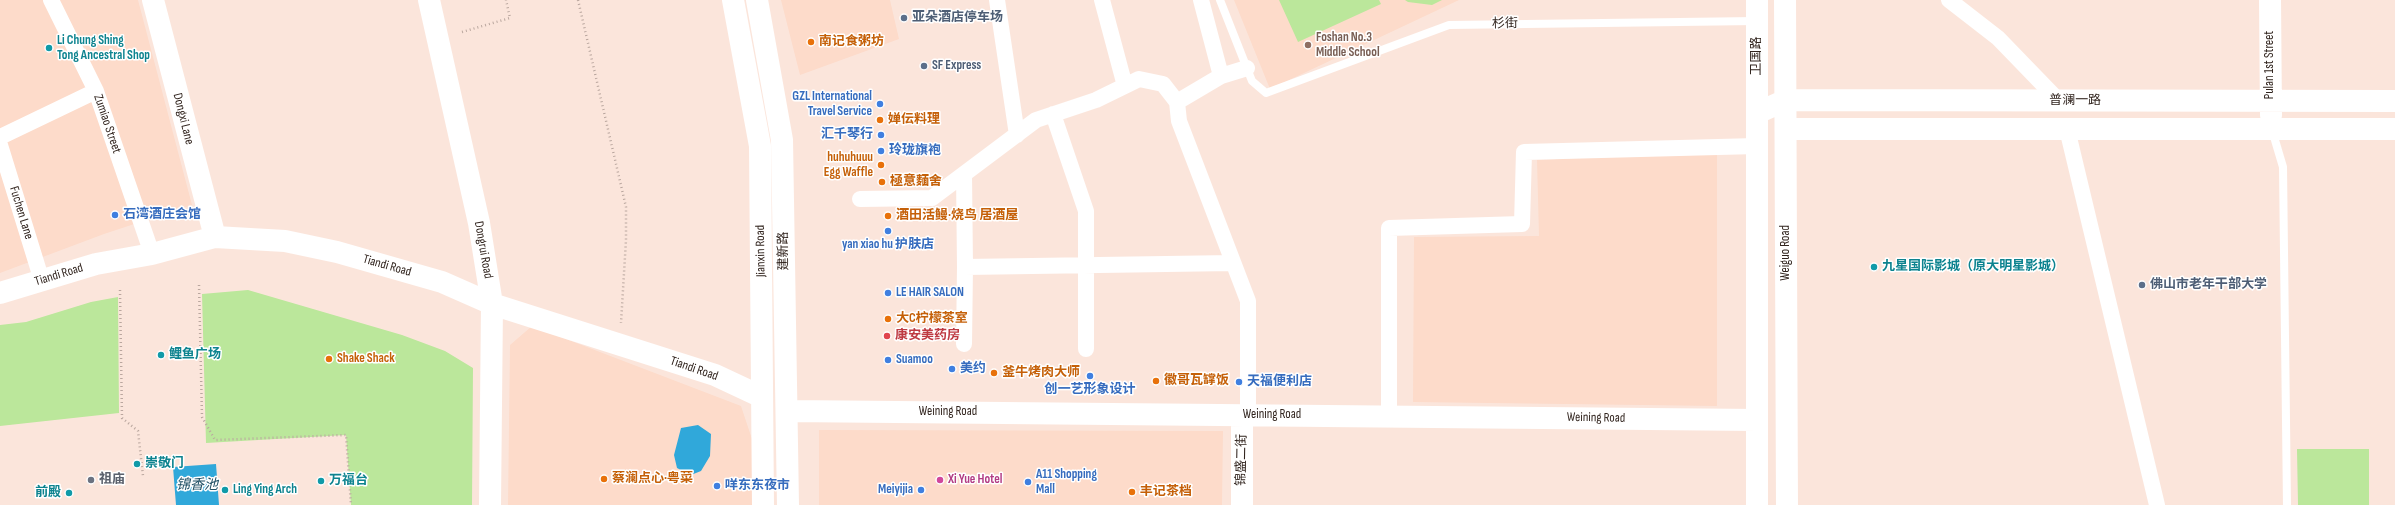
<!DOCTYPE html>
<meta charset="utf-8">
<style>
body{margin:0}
canvas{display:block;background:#fbe5db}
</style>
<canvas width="2395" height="505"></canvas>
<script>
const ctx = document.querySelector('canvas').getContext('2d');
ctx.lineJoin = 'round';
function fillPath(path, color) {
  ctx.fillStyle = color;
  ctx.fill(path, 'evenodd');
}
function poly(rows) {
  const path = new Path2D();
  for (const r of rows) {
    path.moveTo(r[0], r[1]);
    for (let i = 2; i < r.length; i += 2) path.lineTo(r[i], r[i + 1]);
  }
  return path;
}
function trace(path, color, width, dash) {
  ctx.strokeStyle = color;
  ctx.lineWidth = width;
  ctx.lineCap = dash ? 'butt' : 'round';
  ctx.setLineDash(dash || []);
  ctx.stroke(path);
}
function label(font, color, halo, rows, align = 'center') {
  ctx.font = font + ' "Sofia Sans Condensed","Noto Sans SC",sans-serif';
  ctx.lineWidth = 3;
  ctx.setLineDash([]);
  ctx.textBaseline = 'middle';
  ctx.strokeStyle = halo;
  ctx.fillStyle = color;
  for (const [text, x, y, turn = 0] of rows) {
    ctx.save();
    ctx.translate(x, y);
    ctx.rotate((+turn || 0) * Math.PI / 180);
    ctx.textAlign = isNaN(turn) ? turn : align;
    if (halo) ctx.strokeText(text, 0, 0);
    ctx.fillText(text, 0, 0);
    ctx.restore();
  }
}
const built = poly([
 [0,0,138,0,192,205,104,234,0,273],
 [781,0,890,0,899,39,800,75],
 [1234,0,1459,0,1270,89],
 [1717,152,1717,406,1413,402,1414,237,1539,236,1537,160],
 [532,326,741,406,754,445,754,505,508,505,510,345],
 [819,430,1223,431,1222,505,819,505]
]);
const green = poly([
 [1279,0,1379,0,1381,4,1298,42],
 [1405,0,1442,0,1432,5,1408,2],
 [248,290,402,335,445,351,473,368,472,505,351,505,346,435,206,443,202,294],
 [118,297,119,413,0,426,0,325,26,322,91,302],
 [2297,449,2369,449,2369,505,2298,505]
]);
const water = poly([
 [698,425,711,434,710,456,701,471,691,475,677,468,674,455,681,428],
 [216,464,219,505,176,505,173,467]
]);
const path = poly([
 [578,0,626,207,626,240,621,323],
 [462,32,510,18,506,0],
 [199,285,202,417,215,440,346,435,351,505],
 [120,290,122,418,138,431,143,476]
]);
const lane = poly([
 [1220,0,1252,81,1266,93,1449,25,1756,21],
 [2272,130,2283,167,2287,505]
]);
const street = poly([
 [51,0,96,91,152,254],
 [997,0,1017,135],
 [1102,0,1125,86],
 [1201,0,1221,76],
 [1949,0,1998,38,2059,101],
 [1247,68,1221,76,1177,102,1179,121,1248,301,1248,415],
 [1053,114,1086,211,1086,349],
 [2067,129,2157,505],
 [0,137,96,91],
 [0,145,42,281],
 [964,174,965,267,1233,263],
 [860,199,932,198,1036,120,1096,100,1139,79,1163,84,1177,102],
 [964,344,965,267],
 [1389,416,1389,228,1522,224,1524,152,1757,146]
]);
const secondary = poly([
 [153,0,215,237],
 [429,0,479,223,492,304,490,505],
 [733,0,760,146,763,505],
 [757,0,782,140,788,505],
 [1757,0,1757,505],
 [1785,0,1787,505],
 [2270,0,2271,115],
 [1757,113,1786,100,2395,101],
 [1786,129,2395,129],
 [0,293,96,264,152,254,215,237,285,241,337,252,442,282,492,304,715,375,762,397],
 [788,411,1757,420],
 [1242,505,1242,415]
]);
const markers = [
 [904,18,4,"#5c6f8a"],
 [811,42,4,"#e8710a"],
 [1308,45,4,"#8d6e63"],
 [49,48,4,"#0f9aa8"],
 [924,66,4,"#5c6f8a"],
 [880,104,4,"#3f7fe0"],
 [880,120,4,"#e8710a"],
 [881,135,4,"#3f7fe0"],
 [881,151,4,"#3f7fe0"],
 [881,165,4,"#e8710a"],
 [882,182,4,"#e8710a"],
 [115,215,4,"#3f7fe0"],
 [888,216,4,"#e8710a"],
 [888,231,4,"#3f7fe0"],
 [1874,267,4,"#0f9aa8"],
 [2142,285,4,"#5c6f8a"],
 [888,293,4,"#3f7fe0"],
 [888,319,4,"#e8710a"],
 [887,336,4,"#e0444e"],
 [161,355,4,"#0f9aa8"],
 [329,359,4,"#e8710a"],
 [888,360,4,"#3f7fe0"],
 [952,369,4,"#3f7fe0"],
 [994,373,4,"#e8710a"],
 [1090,376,4,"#3f7fe0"],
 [1156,381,4,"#e8710a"],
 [1239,382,4,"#3f7fe0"],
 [137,464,4,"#0f9aa8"],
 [604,479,4,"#e8710a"],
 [91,480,4,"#6b7280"],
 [940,480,4,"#d1479c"],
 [321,481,4,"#0f9aa8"],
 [1028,482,4,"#3f7fe0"],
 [717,486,4,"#3f7fe0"],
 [225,490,4,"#0f9aa8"],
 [921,490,4,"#3f7fe0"],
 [1132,492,4,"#e8710a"],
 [69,493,4,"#0f9aa8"]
];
const serviceNames = [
 ["亚朵酒店停车场",912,18],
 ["SF Express",932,66],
 ["佛山市老年干部大学",2150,285]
];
const streetNames = [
 ["杉街",1505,24,-1],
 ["卫国路",1757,56,-90],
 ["Pulan 1st Street",2270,65,-90],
 ["普澜一路",2075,101],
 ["Dongxi Lane",183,119,76],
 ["Zumiao Street",107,124,71],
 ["Fuchen Lane",21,213,73],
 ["Dongrui Road",483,250,80],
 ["Jianxin Road",761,251,-91],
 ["建新路",784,251,-91],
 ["Weiguo Road",1786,253,-90],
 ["Tiandi Road",387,266,16],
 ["Tiandi Road",59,275,-17],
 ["Tiandi Road",694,369,19],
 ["Weining Road",948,412],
 ["Weining Road",1272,415],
 ["Weining Road",1596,418,1],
 ["锦盛二街",1242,460,-89]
];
const educationNames = [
 ["Foshan No.3",1316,38],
 ["Middle School",1316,53]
];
const cultureNames = [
 ["Li Chung Shing",57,41],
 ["Tong Ancestral Shop",57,56],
 ["九星国际影城（原大明星影城）",1882,267],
 ["鲤鱼广场",169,355],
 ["崇敬门",145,464],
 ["万福台",329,481],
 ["Ling Ying Arch",233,490],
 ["前殿",61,493,"right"]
];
const foodNames = [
 ["南记食粥坊",819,42],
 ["婵伝料理",888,120],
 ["huhuhuuu",873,158,"right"],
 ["Egg Waffle",873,173,"right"],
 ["極意麵舍",890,182],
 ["酒田活鳗·烧鸟 居酒屋",896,216],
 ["大C柠檬茶室",896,319],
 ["Shake Shack",337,359],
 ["釜牛烤肉大师",1002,373],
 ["徽哥瓦罉饭",1164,381],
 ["蔡澜点心·粤菜",612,479],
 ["丰记茶档",1140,492]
];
const shopNames = [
 ["GZL International",872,97,"right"],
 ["Travel Service",872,112,"right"],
 ["汇千琴行",873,135,"right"],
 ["玲珑旗袍",889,151],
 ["石湾酒庄会馆",123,215],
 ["yan xiao hu 护肤店",888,245,"center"],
 ["LE HAIR SALON",896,293],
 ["Suamoo",896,360],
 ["美约",960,369],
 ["天福便利店",1247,382],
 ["创一艺形象设计",1090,390,"center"],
 ["A11 Shopping",1036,475],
 ["Mall",1036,490],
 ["咩东东夜市",725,486],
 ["Meiyijia",913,490,"right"]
];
const healthNames = [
 ["康安美药房",895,336]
];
const worshipNames = [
 ["祖庙",99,480]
];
const hotelNames = [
 ["Xi Yue Hotel",948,480]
];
const waterNames = [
 ["锦香池",197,485]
];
fillPath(built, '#fddbca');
fillPath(green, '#bbe79b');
fillPath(water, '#30a8da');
trace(path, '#baa79f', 2.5, [1, 3]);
trace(lane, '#fff', 8);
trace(street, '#fff', 16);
trace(secondary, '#fff', 22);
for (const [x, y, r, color] of markers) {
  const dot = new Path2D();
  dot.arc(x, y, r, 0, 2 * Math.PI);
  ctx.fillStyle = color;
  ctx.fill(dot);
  trace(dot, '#fff', 1.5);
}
label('bold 13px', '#4e5e75', '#fff', serviceNames, 'left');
label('13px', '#31241e', '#fff', streetNames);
label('bold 13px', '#785e54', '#fff', educationNames, 'left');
label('bold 13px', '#0d838f', '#fff', cultureNames, 'left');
label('bold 13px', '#c56008', '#fff', foodNames, 'left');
label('bold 13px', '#366cbe', '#fff', shopNames, 'left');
label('bold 13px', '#be3a42', '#fff', healthNames, 'left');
label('bold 13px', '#5b616d', '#fff', worshipNames, 'left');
label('bold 13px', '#b23c85', '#fff', hotelNames, 'left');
label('italic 14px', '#225166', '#fff', waterNames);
</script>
